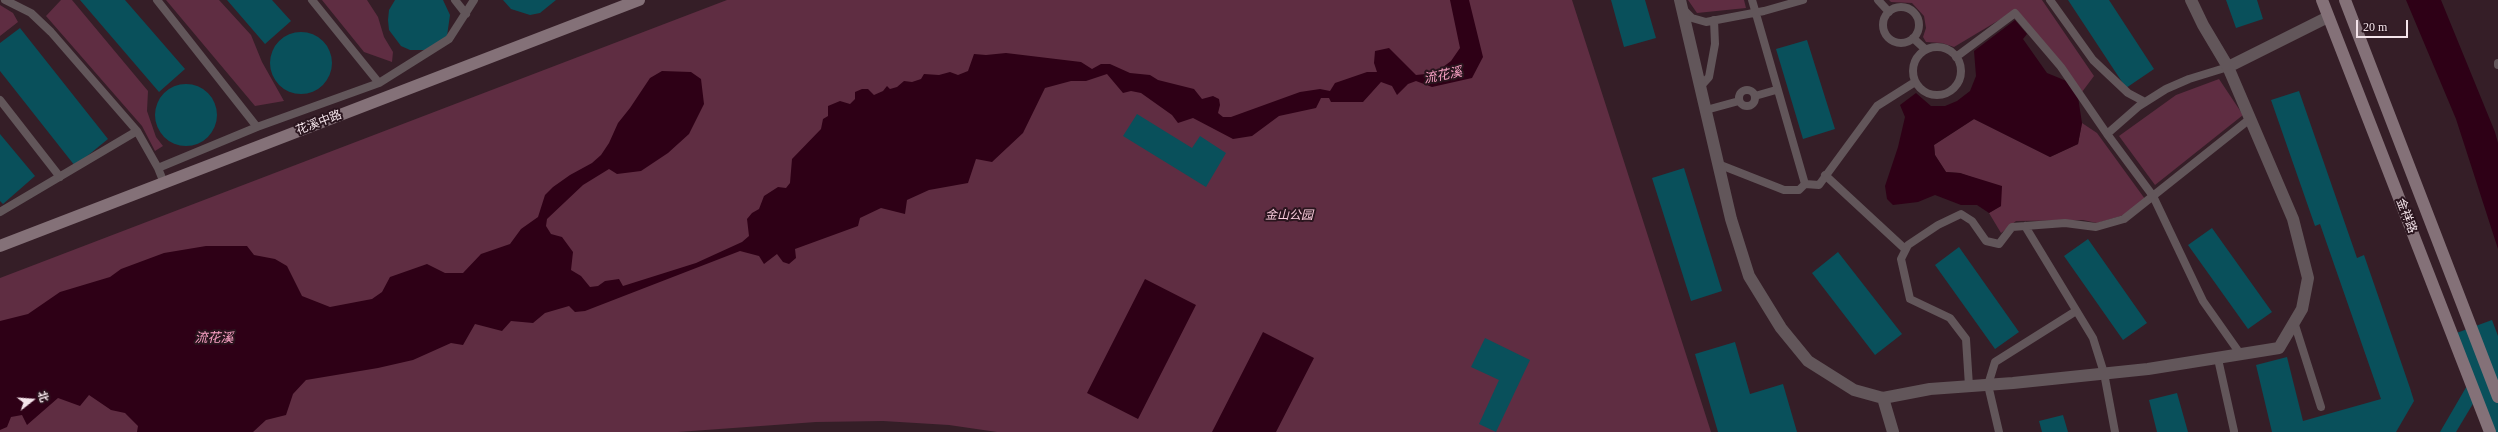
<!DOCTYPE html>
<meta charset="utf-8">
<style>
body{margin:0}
#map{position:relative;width:2498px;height:432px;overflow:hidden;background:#351e27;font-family:"Times New Roman","Noto Sans SC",serif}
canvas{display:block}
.north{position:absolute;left:12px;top:380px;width:40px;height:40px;-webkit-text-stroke:3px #2a151e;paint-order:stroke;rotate:73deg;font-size:11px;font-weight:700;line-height:16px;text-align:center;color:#f4e4ea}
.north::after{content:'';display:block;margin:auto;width:14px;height:18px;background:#f4e4ea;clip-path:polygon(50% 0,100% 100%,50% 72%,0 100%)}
.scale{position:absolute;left:2356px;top:20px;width:52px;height:18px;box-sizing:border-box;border:2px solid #f4e4ea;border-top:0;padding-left:5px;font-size:12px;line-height:14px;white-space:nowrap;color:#f4e4ea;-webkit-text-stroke:3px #2a151e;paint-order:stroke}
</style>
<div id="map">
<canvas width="2498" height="432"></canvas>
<div class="north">北</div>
<div class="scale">20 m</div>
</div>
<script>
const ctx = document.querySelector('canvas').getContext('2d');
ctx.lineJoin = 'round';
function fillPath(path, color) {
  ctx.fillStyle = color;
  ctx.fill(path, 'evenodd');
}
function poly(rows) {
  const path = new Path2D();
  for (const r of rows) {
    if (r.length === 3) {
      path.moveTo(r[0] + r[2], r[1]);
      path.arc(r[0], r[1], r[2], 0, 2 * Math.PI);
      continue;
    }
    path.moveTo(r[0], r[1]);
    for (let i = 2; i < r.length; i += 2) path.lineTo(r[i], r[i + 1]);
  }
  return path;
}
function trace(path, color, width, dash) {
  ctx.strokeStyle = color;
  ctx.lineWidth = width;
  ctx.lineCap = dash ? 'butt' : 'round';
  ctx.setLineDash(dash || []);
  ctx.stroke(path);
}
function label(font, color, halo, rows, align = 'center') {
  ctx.font = font + ' "Times New Roman","Noto Sans SC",serif';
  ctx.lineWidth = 4;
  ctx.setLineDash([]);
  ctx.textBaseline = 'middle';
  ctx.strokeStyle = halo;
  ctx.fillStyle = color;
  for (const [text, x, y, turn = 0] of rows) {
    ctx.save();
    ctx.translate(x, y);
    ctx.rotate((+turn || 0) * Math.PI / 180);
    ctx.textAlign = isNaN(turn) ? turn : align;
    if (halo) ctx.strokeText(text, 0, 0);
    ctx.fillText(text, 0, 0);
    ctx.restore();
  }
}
const green = poly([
 [61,0,72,0,148,91,147,111,156,137,163,146,155,151,142,126,46,16],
 [166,0,219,0,251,35,262,62,284,101,255,106],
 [322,0,367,0,378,17,384,37,393,52,392,62,364,52],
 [727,0,1572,0,1711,432,997,432,949,425,883,421,816,422,678,432,0,432,0,278],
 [1688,0,1744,0,1746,8,1697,13],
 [1889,0,2042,0,2094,76,2082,92,2016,10,1954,47,1942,43,1926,42,1923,37,1926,28,1924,16,1912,3,1891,2],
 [0,5,13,13,18,22,0,36],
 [2219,79,2243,115,2155,185,2119,136,2176,95],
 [1974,119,2050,157,2078,144,2082,123,2097,133,2145,199,2124,215,2097,223,2083,220,2016,221,2001,233,1989,213,2001,206,1979,180,1960,173,1946,172,1935,155,1934,145]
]);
const water = poly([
 [1450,0,1469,0,1483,57,1472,78,1432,87,1416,81,1408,84,1397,95,1392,86,1381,82,1363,102,1331,102,1329,98,1321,98,1316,108,1279,116,1252,136,1233,139,1193,118,1178,123,1172,115,1141,93,1131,91,1123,93,1107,74,1086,81,1071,81,1045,88,1023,133,992,162,976,159,968,183,929,190,907,200,905,214,881,208,860,218,858,226,795,249,796,258,789,264,783,262,777,254,764,264,759,256,740,251,585,311,575,312,569,306,545,313,533,323,511,321,502,331,475,324,463,345,451,343,413,360,378,368,306,380,293,394,286,415,266,420,253,432,137,432,138,426,125,413,111,410,89,395,80,406,58,398,27,425,22,415,11,417,7,427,0,430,0,321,28,314,60,292,110,277,121,269,164,253,206,246,247,246,254,255,275,259,287,266,302,296,330,307,372,299,382,292,390,277,427,264,445,273,463,273,481,254,510,244,521,229,538,217,545,195,553,187,570,175,592,163,601,155,609,143,618,123,630,108,650,78,662,71,691,72,701,79,704,104,689,134,668,153,641,171,617,174,609,169,583,185,547,219,546,226,551,234,562,237,573,252,571,270,581,276,590,287,598,286,605,281,619,279,623,286,696,263,742,242,749,236,747,219,752,213,759,209,764,196,778,187,786,188,790,183,792,159,821,129,823,119,828,116,828,106,840,101,850,104,855,99,855,92,862,89,868,89,874,95,883,91,887,86,890,89,897,87,904,81,912,82,921,79,924,74,939,75,950,72,958,75,968,71,974,54,986,55,1006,53,1081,62,1092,69,1101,64,1110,64,1130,73,1150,75,1158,80,1194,89,1202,99,1213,96,1219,99,1220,105,1218,113,1223,117,1231,117,1300,92,1320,89,1330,91,1335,83,1367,72,1377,72,1374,63,1375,51,1389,48,1416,75,1435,73,1451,61,1460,48],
 [2406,0,2441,0,2495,132,2498,143,2498,249,2456,119],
 [2015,20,2027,34,2023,39,2047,73,2069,82,2078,97,2082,123,2078,144,2050,157,1974,119,1934,145,1935,155,1946,172,1960,173,2002,186,2001,206,1989,213,1977,205,1961,205,1935,195,1918,202,1893,205,1887,199,1885,186,1898,147,1905,117,1900,105,1916,93,1931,106,1945,106,1957,101,1970,91,1976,76,1974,51],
 [1145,279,1196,305,1138,419,1087,393],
 [1263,332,1314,358,1276,432,1212,432]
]);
const building = poly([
 [80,0,125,0,185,69,159,92],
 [227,0,272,0,291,21,265,44],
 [395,0,443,0,450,15,447,36,430,50,410,50,401,46,389,30,388,20,389,10],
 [503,0,556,0,540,13,530,15,511,9],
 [1611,0,1645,0,1656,38,1624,47],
 [2068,0,2109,0,2154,69,2126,88],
 [2226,0,2257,0,2263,19,2236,28],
 [20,28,108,139,75,166,0,71,0,43],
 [301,63,31],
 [1807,40,1835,129,1803,139,1776,49],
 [186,115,31],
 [2299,91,2357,258,2364,255,2410,388,2414,401,2396,432,2272,432,2256,365,2287,357,2303,421,2381,399,2320,224,2315,226,2271,100],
 [1137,114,1192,148,1200,136,1226,153,1206,187,1123,136],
 [0,134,35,176,3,204,0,201],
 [1684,168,1722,291,1691,301,1652,178],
 [2212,228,2272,312,2248,329,2188,245],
 [2088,239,2147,323,2123,340,2064,256],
 [1959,247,2019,332,1995,349,1935,265],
 [1838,252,1902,334,1875,355,1812,273],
 [2492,320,2498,336,2498,432,2485,432,2474,402,2456,432,2440,432,2468,384,2451,335],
 [1485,338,1530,360,1496,432,1479,424,1499,380,1471,367],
 [1735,342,1750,394,1783,384,1797,432,1718,432,1695,354],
 [2177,393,2188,432,2157,432,2149,400],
 [2063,415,2068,432,2042,432,2039,421]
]);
const lane = poly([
 [5,0,31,13,51,32,137,131],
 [157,0,257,127],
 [312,0,379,83],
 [455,0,466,14],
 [1878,0,1889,12],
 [2050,0,2093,60,2128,93,2145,102],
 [1901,25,18],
 [1683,9,1692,18,1706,22,1764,11,1803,0],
 [1913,38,1925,49],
 [1937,71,24],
 [1956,57,2015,13,2061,67,2107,134,2139,106,2166,89,2189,79,2228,67],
 [2498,63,2498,65],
 [1700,87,1709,77,1715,44,1714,20],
 [1747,98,8],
 [1755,96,1776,90],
 [0,100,60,177],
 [1706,110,1739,101],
 [2107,134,2153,196,2203,301,2241,355],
 [1718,164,1784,190,1799,190,1805,184,1752,0],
 [158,168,164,183],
 [1825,175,1905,249],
 [1805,184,1819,185,1877,106,1915,82],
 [0,212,137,131,158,168,257,127,379,83,449,39,474,0],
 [2025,226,2093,338,2104,373,2115,432],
 [2294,322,2321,407],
 [2218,359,2234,431],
 [1969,386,1966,339,1950,318,1910,299,1901,259,1908,245,1938,225,1961,214,1972,221,1986,241,1999,244,2012,227,2065,223,2096,227,2124,219,2251,118],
 [1999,432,1988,385,1995,362,2076,311]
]);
const street = poly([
 [1680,0,1731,219,1749,276,1781,328,1808,361,1854,390,1883,398],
 [2191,0,2203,25,2228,67],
 [1893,432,1883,398,1930,389,2013,383,2148,369,2279,348,2302,309,2308,278,2293,219,2228,67,2328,17]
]);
const secondary = poly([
 [2322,0,2490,432],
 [2345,0,2498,397],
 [0,246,639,0]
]);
const streetNames = [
 ["花溪中路",319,123,-21],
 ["金祥路",2406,216,69]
];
const parkNames = [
 ["金山公园",1289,216]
];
const waterNames = [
 ["流花溪",1443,76,-11],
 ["流花溪",214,339]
];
fillPath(green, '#5f2d42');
fillPath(water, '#2e0016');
fillPath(building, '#09505b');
trace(lane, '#62565a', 8);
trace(street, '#62565a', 12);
trace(secondary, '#847178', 12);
label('12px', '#f4e4ea', '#2a151e', streetNames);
label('italic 12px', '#f9cbdc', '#2a151e', parkNames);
label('italic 13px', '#f9a1c4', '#2a151e', waterNames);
</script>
